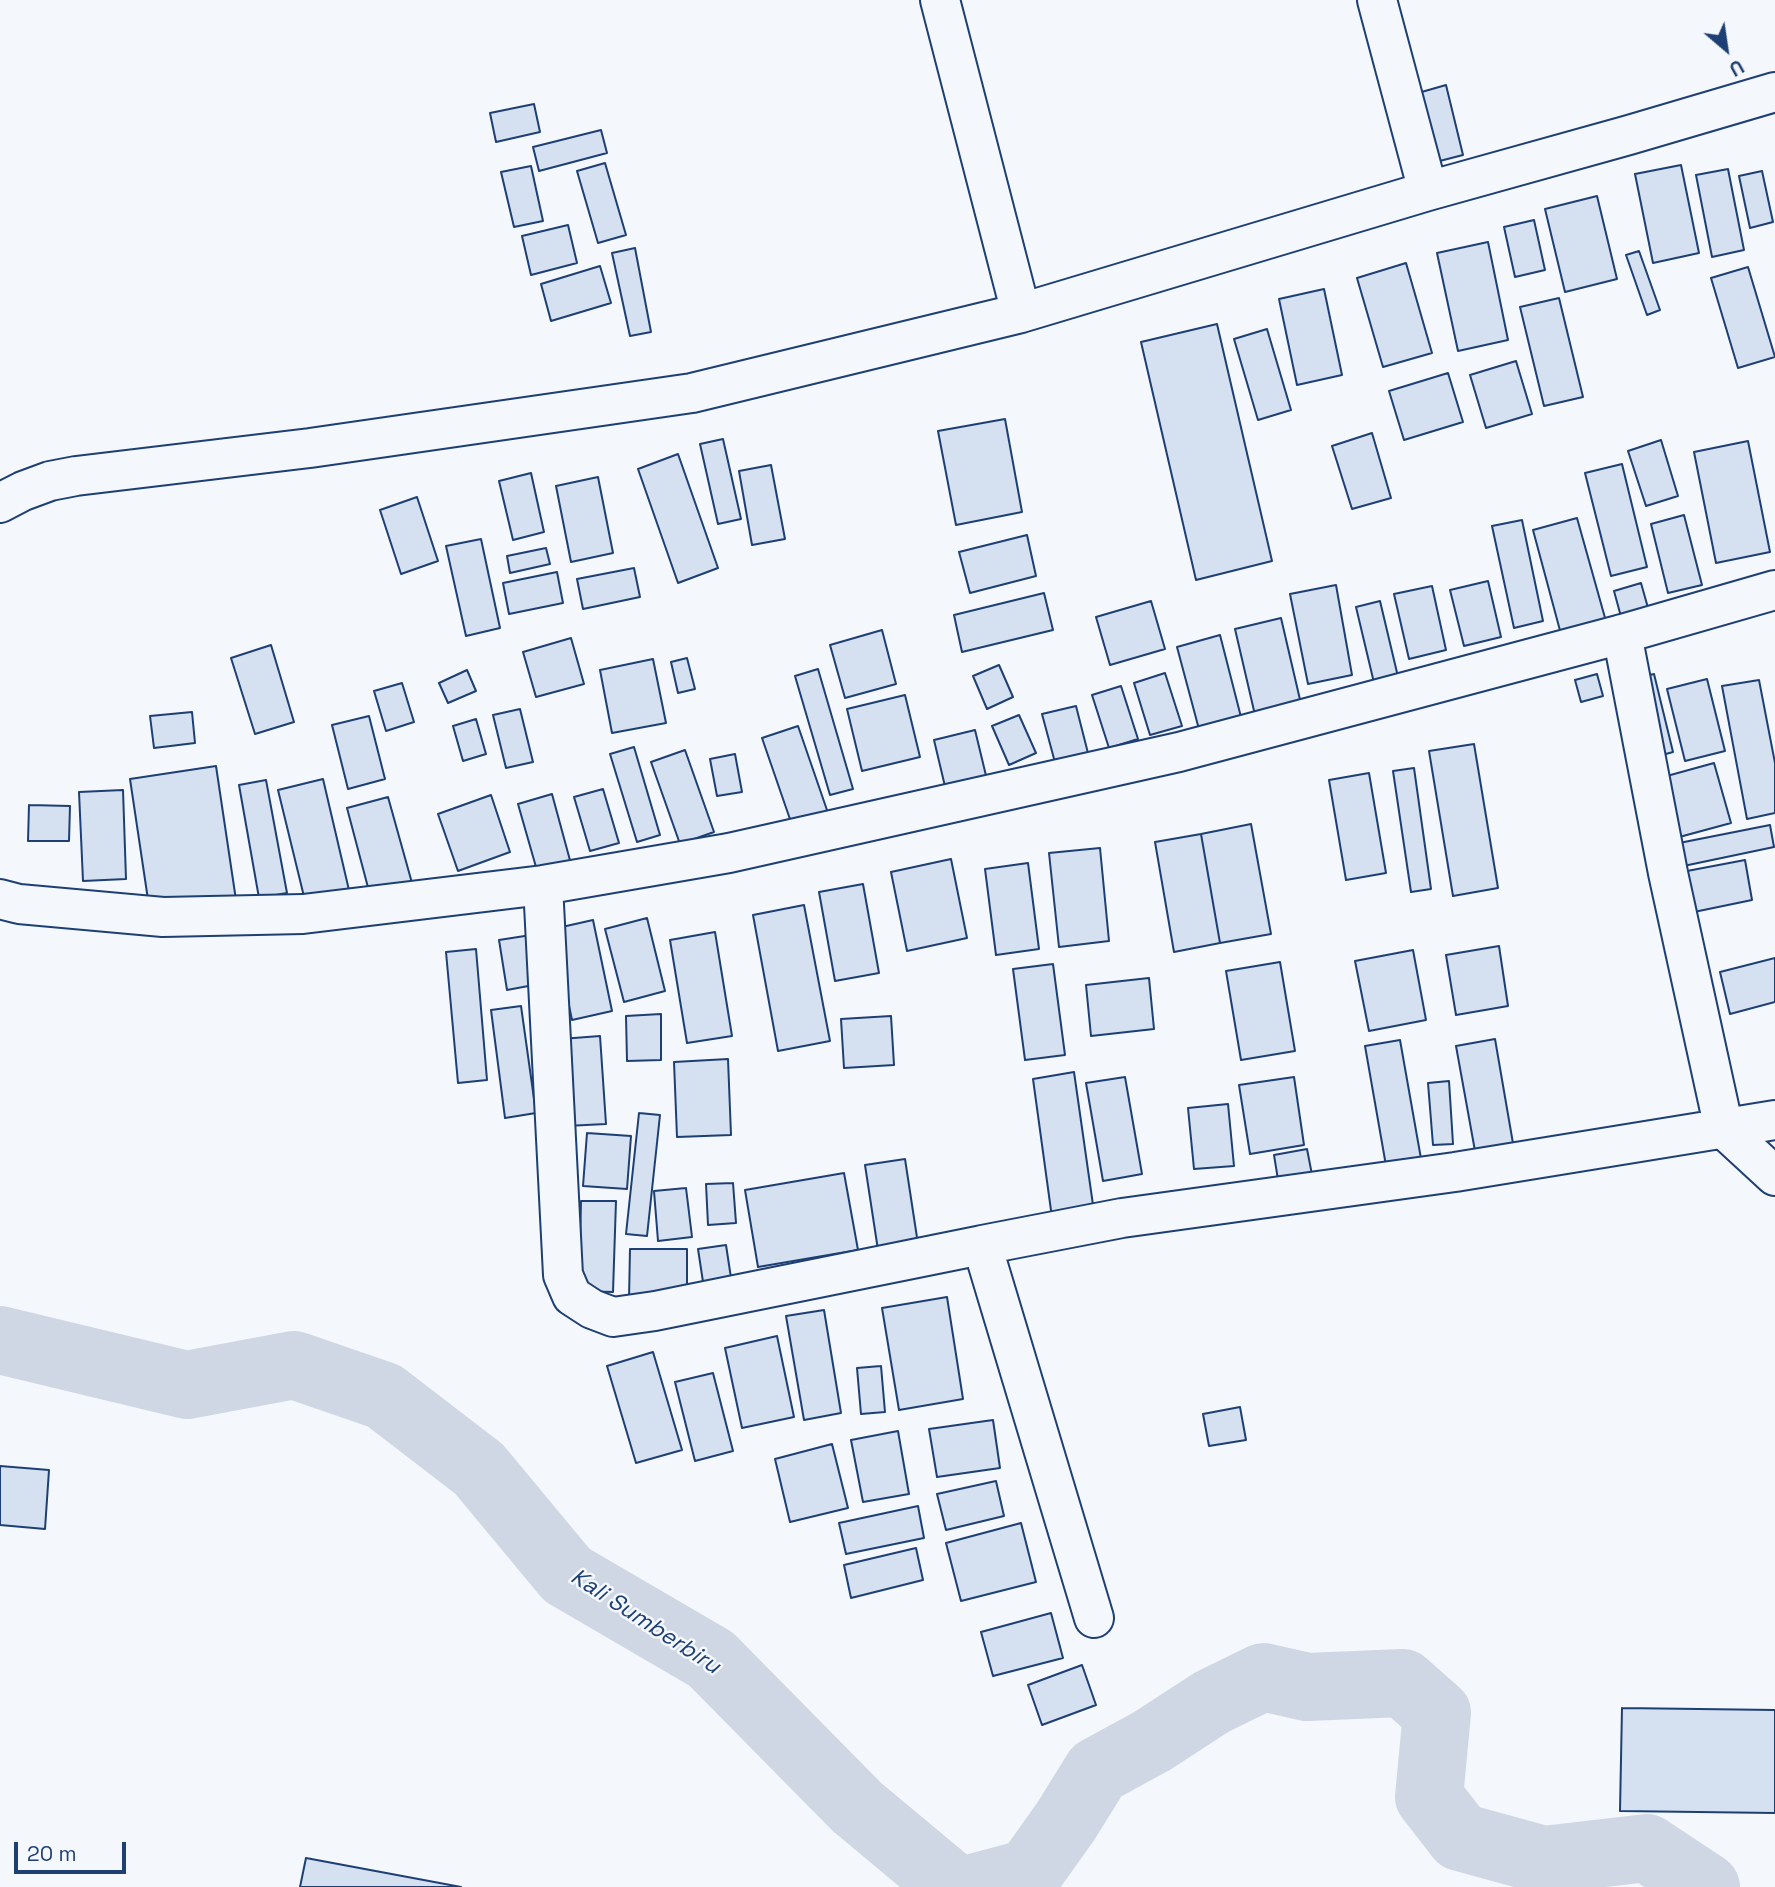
<!DOCTYPE html>
<style>
body{margin:0}
#map{position:relative;width:1775px;height:1887px;overflow:hidden;background:#f4f7fb;font-family:"Space Grotesk",sans-serif}
canvas{display:block}
.north{position:absolute;left:1691px;top:14px;width:70px;height:70px;-webkit-text-stroke:5px #f4f7fb;paint-order:stroke;rotate:151deg;font-size:19px;font-weight:700;line-height:28px;text-align:center;color:#1d3f73}
.north::after{content:'';display:block;margin:auto;width:24px;height:32px;background:#1d3f73;clip-path:polygon(50% 0,100% 100%,50% 72%,0 100%)}
.scale{position:absolute;left:14px;top:1842px;width:112px;height:32px;box-sizing:border-box;border:4px solid #1d3f73;border-top:0;padding-left:9px;font-size:21px;line-height:24px;white-space:nowrap;color:#1d3f73;-webkit-text-stroke:5px #f4f7fb;paint-order:stroke}
</style>
<div id="map">
<canvas width="1775" height="1887"></canvas>
<div class="north">U</div>
<div class="scale">20 m</div>
</div>
<script>
const ctx = document.querySelector('canvas').getContext('2d');
ctx.lineJoin = 'round';
function poly(rows) {
  const path = new Path2D();
  for (const r of rows) {
    path.moveTo(r[0], r[1]);
    for (let i = 2; i < r.length; i += 2) path.lineTo(r[i], r[i + 1]);
  }
  return path;
}
function trace(path, color, width, dash) {
  ctx.strokeStyle = color;
  ctx.lineWidth = width;
  ctx.lineCap = dash ? 'butt' : 'round';
  ctx.setLineDash(dash || []);
  ctx.stroke(path);
}
function fillPath(path, color) {
  ctx.fillStyle = color;
  ctx.fill(path, 'evenodd');
}
function label(font, color, halo, rows, align = 'center') {
  ctx.font = font + ' "Space Grotesk",sans-serif';
  ctx.lineWidth = 5;
  ctx.setLineDash([]);
  ctx.textBaseline = 'middle';
  ctx.strokeStyle = halo;
  ctx.fillStyle = color;
  for (const [text, x, y, turn = 0] of rows) {
    ctx.save();
    ctx.translate(x, y);
    ctx.rotate((+turn || 0) * Math.PI / 180);
    ctx.textAlign = isNaN(turn) ? turn : align;
    if (halo) ctx.strokeText(text, 0, 0);
    ctx.fillText(text, 0, 0);
    ctx.restore();
  }
}
const river = poly([
 [0,1340,187,1385,294,1365,384,1396,479,1469,567,1575,711,1659,857,1807,953,1887],
 [976,1887,1029,1873,1066,1821,1097,1771,1152,1741,1212,1702,1263,1677,1307,1687,1403,1683,1437,1713,1429,1797,1460,1837,1544,1860,1647,1848,1706,1887]
]);
const building = poly([
 [1446,85,1463,155,1428,164,1411,95,1446,85],
 [534,104,540,132,496,142,490,113,534,104],
 [601,130,607,153,539,171,533,147,601,130],
 [605,163,626,235,598,243,577,171,605,163],
 [1681,165,1699,253,1653,263,1635,174,1681,165],
 [531,166,543,221,514,227,501,172,531,166],
 [1728,169,1744,250,1712,257,1696,175,1728,169],
 [1762,171,1773,222,1750,228,1739,176,1762,171],
 [1597,196,1617,279,1565,292,1545,209,1597,196],
 [1534,220,1545,270,1515,277,1504,227,1534,220],
 [568,225,577,263,531,275,522,236,568,225],
 [1488,242,1508,340,1458,351,1437,253,1488,242],
 [635,248,651,332,630,336,612,253,635,248],
 [1639,251,1660,310,1647,315,1626,255,1639,251],
 [1406,263,1432,353,1383,367,1357,278,1406,263],
 [600,266,611,303,551,321,541,284,600,266],
 [1748,267,1775,357,1738,368,1711,278,1748,267],
 [1324,289,1342,375,1297,385,1279,299,1324,289],
 [1559,298,1583,397,1544,406,1520,307,1559,298],
 [1217,324,1272,561,1196,580,1141,342,1217,324],
 [1267,329,1291,410,1258,420,1234,339,1267,329],
 [1516,361,1532,414,1486,428,1470,375,1516,361],
 [1448,373,1463,422,1404,440,1389,391,1448,373],
 [1005,419,1022,512,956,525,938,431,1005,419],
 [1372,433,1391,498,1352,509,1332,446,1372,433],
 [723,439,741,519,718,524,700,444,723,439],
 [1661,440,1678,496,1646,506,1628,451,1661,440],
 [1748,441,1770,552,1716,563,1694,452,1748,441],
 [678,454,718,568,678,583,638,469,678,454],
 [1622,464,1647,567,1611,576,1585,473,1622,464],
 [771,465,785,539,752,545,739,471,771,465],
 [531,473,544,532,513,540,499,481,531,473],
 [598,477,613,553,571,562,556,486,598,477],
 [417,497,438,561,401,574,380,510,417,497],
 [1684,515,1702,585,1668,593,1651,524,1684,515],
 [1577,518,1607,625,1562,638,1533,530,1577,518],
 [1522,520,1543,621,1514,628,1492,526,1522,520],
 [1027,535,1036,576,970,593,959,552,1027,535],
 [481,539,500,628,466,636,446,546,481,539],
 [546,548,550,564,510,573,507,556,546,548],
 [634,568,640,597,583,609,577,579,634,568],
 [557,572,563,603,509,614,503,583,557,572],
 [1488,581,1501,637,1464,646,1450,590,1488,581],
 [1641,583,1650,615,1623,624,1614,591,1641,583],
 [1336,585,1352,675,1308,684,1290,594,1336,585],
 [1432,586,1446,650,1409,659,1394,594,1432,586],
 [1044,593,1053,630,962,652,954,615,1044,593],
 [1151,601,1165,649,1110,665,1096,617,1151,601],
 [1380,601,1399,681,1375,687,1356,607,1380,601],
 [1281,618,1301,704,1255,715,1235,629,1281,618],
 [882,630,896,684,845,698,830,645,882,630],
 [1220,635,1242,721,1200,733,1177,647,1220,635],
 [571,638,584,684,536,697,523,652,571,638],
 [271,645,294,722,255,734,231,658,271,645],
 [687,658,695,689,678,693,671,662,687,658],
 [653,659,666,723,612,733,600,670,653,659],
 [999,665,1013,697,987,709,973,676,999,665],
 [818,669,853,789,830,795,795,676,818,669],
 [467,670,476,691,448,703,439,683,467,670],
 [1165,673,1182,726,1150,735,1134,683,1165,673],
 [1597,674,1603,696,1581,702,1575,680,1597,674],
 [1654,674,1673,752,1655,757,1636,678,1654,674],
 [1707,679,1725,751,1685,761,1667,689,1707,679],
 [1759,680,1775,763,1775,813,1747,819,1722,686,1759,680],
 [402,683,414,722,386,731,374,691,402,683],
 [1121,686,1138,739,1109,748,1092,695,1121,686],
 [905,695,920,757,862,771,847,709,905,695],
 [1076,706,1090,761,1057,770,1042,714,1076,706],
 [520,709,533,762,506,768,493,715,520,709],
 [192,712,195,743,154,748,150,716,192,712],
 [1019,715,1036,753,1009,765,992,726,1019,715],
 [369,716,385,779,348,789,332,725,369,716],
 [476,719,486,754,463,761,453,726,476,719],
 [798,726,828,813,792,825,762,738,798,726],
 [975,730,989,788,948,799,934,740,975,730],
 [1474,744,1498,888,1453,896,1429,751,1474,744],
 [634,747,660,835,637,842,610,754,634,747],
 [685,750,714,832,680,844,651,762,685,750],
 [735,754,742,792,717,796,710,759,735,754],
 [1714,763,1731,823,1672,839,1656,779,1714,763],
 [216,766,236,900,150,913,130,779,216,766],
 [1414,768,1431,889,1411,892,1393,771,1414,768],
 [1369,773,1386,873,1346,880,1329,780,1369,773],
 [323,779,352,903,308,913,278,790,323,779],
 [266,780,287,893,259,898,239,785,266,780],
 [603,789,619,843,590,851,574,797,603,789],
 [123,790,126,879,83,881,79,792,123,790],
 [552,794,571,864,538,874,518,804,552,794],
 [491,795,510,852,458,871,438,814,491,795],
 [388,797,412,883,370,895,347,808,388,797],
 [29,805,70,806,69,841,28,841,29,805],
 [1251,824,1271,934,1220,943,1201,834,1251,824],
 [1770,825,1774,847,1674,868,1669,845,1770,825],
 [1201,834,1220,943,1174,952,1155,842,1201,834],
 [1100,848,1109,941,1059,947,1049,853,1100,848],
 [951,859,967,938,907,951,891,872,951,859],
 [1745,860,1752,900,1694,912,1687,871,1745,860],
 [1028,863,1039,949,996,955,985,869,1028,863],
 [863,884,879,973,835,981,819,892,863,884],
 [804,905,830,1041,778,1051,753,915,804,905],
 [647,918,665,991,624,1002,605,929,647,918],
 [593,920,612,1011,572,1020,553,929,593,920],
 [715,932,732,1036,687,1043,670,940,715,932],
 [531,935,539,984,507,990,499,940,531,935],
 [1499,946,1508,1006,1456,1015,1446,955,1499,946],
 [476,949,487,1080,458,1083,446,952,476,949],
 [1413,950,1426,1020,1369,1031,1355,961,1413,950],
 [1775,958,1775,1002,1730,1014,1720,972,1775,958],
 [1280,962,1295,1051,1241,1060,1226,971,1280,962],
 [1053,964,1065,1055,1025,1060,1013,969,1053,964],
 [1149,978,1154,1029,1091,1036,1086,985,1149,978],
 [521,1006,536,1113,505,1118,491,1010,521,1006],
 [661,1014,661,1060,627,1061,626,1016,661,1014],
 [891,1016,894,1065,844,1068,841,1019,891,1016],
 [600,1036,606,1124,566,1126,561,1039,600,1036],
 [1495,1039,1515,1155,1477,1162,1456,1046,1495,1039],
 [1400,1040,1423,1170,1388,1177,1365,1046,1400,1040],
 [728,1059,731,1135,677,1137,674,1062,728,1059],
 [1074,1072,1095,1219,1053,1225,1033,1079,1074,1072],
 [1125,1077,1142,1174,1103,1181,1086,1083,1125,1077],
 [1294,1077,1304,1145,1250,1154,1239,1085,1294,1077],
 [1449,1081,1453,1144,1433,1145,1428,1083,1449,1081],
 [1228,1104,1234,1166,1194,1169,1188,1108,1228,1104],
 [639,1113,660,1115,647,1236,626,1234,639,1113],
 [587,1133,631,1136,627,1189,583,1186,587,1133],
 [1307,1149,1314,1185,1280,1192,1274,1155,1307,1149],
 [905,1159,918,1244,878,1250,865,1165,905,1159],
 [844,1173,858,1250,758,1267,745,1190,844,1173],
 [733,1183,736,1223,708,1225,706,1184,733,1183],
 [686,1188,692,1237,658,1241,654,1191,686,1188],
 [581,1201,616,1201,613,1292,579,1291,581,1201],
 [726,1245,733,1291,705,1295,698,1249,726,1245],
 [630,1249,687,1249,687,1299,629,1299,630,1249],
 [947,1297,963,1399,899,1410,882,1308,947,1297],
 [824,1310,841,1413,804,1420,786,1316,824,1310],
 [777,1336,794,1417,742,1428,725,1348,777,1336],
 [653,1352,682,1450,636,1463,607,1366,653,1352],
 [881,1366,885,1412,861,1414,857,1368,881,1366],
 [713,1373,733,1451,695,1461,675,1382,713,1373],
 [1240,1407,1246,1440,1209,1446,1203,1414,1240,1407],
 [993,1420,1000,1468,937,1477,929,1429,993,1420],
 [898,1431,909,1494,863,1502,851,1440,898,1431],
 [832,1444,848,1508,790,1522,775,1459,832,1444],
 [0,1466,49,1470,45,1529,0,1525,0,1466],
 [996,1481,1004,1516,946,1530,937,1494,996,1481],
 [918,1506,924,1538,846,1554,839,1523,918,1506],
 [1021,1523,1036,1582,961,1601,946,1543,1021,1523],
 [916,1548,923,1580,851,1598,844,1565,916,1548],
 [1051,1613,1063,1658,993,1676,981,1632,1051,1613],
 [1082,1665,1096,1705,1042,1725,1028,1685,1082,1665],
 [1622,1708,1775,1710,1775,1813,1620,1811,1622,1708],
 [306,1858,461,1887,300,1887,306,1858]
]);
const minor = poly([
 [940,0,1021,313],
 [1377,0,1428,191],
 [0,503,23,491,50,481,76,476,310,448,692,393,1021,313,1428,191,1629,135,1775,92],
 [1622,634,1668,873,1724,1129,1775,1176],
 [543,885,563,1275,572,1296,592,1309,613,1317,655,1311,982,1245],
 [0,899,19,904,163,917,303,914,543,885,729,853,1179,752,1622,634,1775,590],
 [1094,1618,982,1245,1122,1218,1455,1172,1775,1120]
]);
const waterNames = [
 ["Kali Sumberbiru",645,1622,33]
];
trace(river, '#cfd7e4', 68);
fillPath(building, '#d5e0f0');
trace(building, '#1d3f73', 2);
trace(minor, '#1d3f73', 42);
trace(minor, '#f4f7fb', 38);
label('italic 23px', '#1d3f73', '#f4f7fb', waterNames);
</script>
